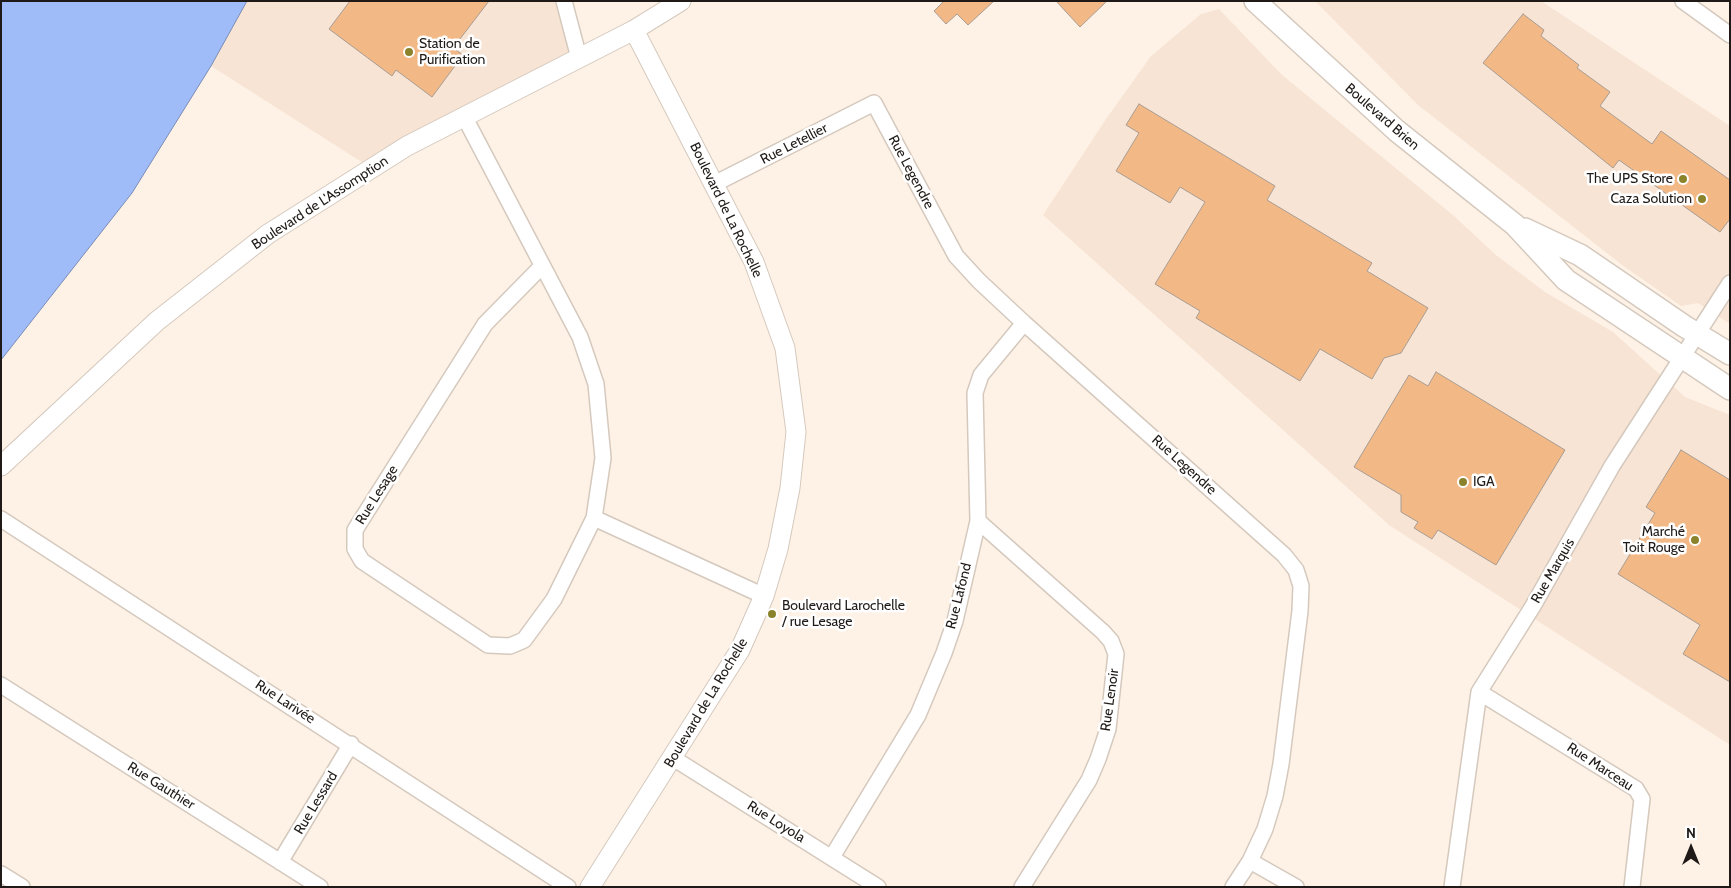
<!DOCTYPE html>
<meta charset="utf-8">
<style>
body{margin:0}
#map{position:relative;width:1731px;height:888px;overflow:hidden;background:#fef2e7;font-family:Cabin,sans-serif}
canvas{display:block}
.frame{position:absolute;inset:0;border:2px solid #1f1a17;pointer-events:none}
.north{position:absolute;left:1666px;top:823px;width:50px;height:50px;-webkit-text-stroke:4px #fff;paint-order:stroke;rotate:0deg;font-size:14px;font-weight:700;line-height:20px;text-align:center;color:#1f1a17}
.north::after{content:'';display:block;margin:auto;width:18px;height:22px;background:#1f1a17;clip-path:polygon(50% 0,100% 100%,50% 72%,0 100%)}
</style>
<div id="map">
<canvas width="1731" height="888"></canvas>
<div class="frame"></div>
<div class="north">N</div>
</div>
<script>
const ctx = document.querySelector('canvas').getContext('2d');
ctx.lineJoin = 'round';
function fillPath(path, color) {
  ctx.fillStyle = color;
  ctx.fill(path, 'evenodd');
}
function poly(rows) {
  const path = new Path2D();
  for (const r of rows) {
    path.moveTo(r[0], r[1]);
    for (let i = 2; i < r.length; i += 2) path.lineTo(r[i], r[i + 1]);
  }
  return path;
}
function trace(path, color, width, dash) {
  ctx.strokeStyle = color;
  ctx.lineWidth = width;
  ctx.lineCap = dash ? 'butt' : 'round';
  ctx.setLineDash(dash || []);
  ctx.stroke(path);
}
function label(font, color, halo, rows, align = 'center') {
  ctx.font = font + ' Cabin,sans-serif';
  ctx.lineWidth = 5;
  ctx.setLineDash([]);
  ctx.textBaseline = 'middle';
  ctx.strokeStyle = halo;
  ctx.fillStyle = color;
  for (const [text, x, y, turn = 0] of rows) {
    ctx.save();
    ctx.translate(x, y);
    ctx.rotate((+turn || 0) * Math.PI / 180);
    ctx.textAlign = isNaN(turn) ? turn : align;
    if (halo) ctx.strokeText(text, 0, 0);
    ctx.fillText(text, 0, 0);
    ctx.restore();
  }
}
const built = poly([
 [247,1,564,1,579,58,371,168,211,66],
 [1315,1,1541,1,1730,126,1730,324,1698,303,1681,306,1622,265,1418,105],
 [1219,9,1281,74,1454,216,1496,255,1545,292,1613,332,1685,397,1730,415,1730,745,1389,525,1043,215,1106,119,1151,56,1201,14]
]);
const water = poly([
 [1,1,247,1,211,66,132,193,1,360,1,1]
]);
const building = poly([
 [350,1,489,1,453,48,463,55,432,97,396,70,392,76,329,29,350,1],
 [944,1,994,1,968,25,957,14,946,24,934,11,944,1],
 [1056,1,1107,1,1080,27,1056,1],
 [1523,14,1544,30,1541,36,1579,65,1577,68,1610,92,1600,106,1652,144,1661,131,1730,180,1730,219,1720,232,1619,160,1613,168,1483,63,1523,14],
 [1139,104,1275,186,1267,200,1372,263,1367,271,1428,308,1401,353,1384,358,1372,379,1320,349,1300,381,1196,318,1200,311,1155,284,1205,202,1180,187,1170,203,1116,171,1139,133,1126,125,1139,104],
 [1436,372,1565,450,1496,565,1438,530,1432,539,1414,528,1418,522,1401,512,1401,495,1354,467,1409,375,1428,386,1436,372],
 [1681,450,1730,480,1730,682,1683,654,1700,625,1618,574,1655,513,1646,507,1681,450]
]);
const minor = poly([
 [564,1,579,58],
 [1683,1,1730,35],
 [465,118,580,337,596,384,603,458,594,518,554,599,524,640,510,646,488,645,362,561,355,549,355,530,485,324,542,266],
 [714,184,874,103,956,256,979,281,1024,323,1284,555,1296,570,1301,586,1300,611,1281,764,1275,796,1265,829,1250,861,1233,887],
 [594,518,764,596],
 [1,519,568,887],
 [978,521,1103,632,1111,641,1116,654,1108,729,1098,759,1089,780,1022,887],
 [1,685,320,887],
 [1479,692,1636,789,1642,799,1632,887],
 [673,758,878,887],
 [832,857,918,715,944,653,955,621,978,521,975,393,981,375,1024,323],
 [1250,861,1296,887],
 [280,862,351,744],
 [1,874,22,887],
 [1452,887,1479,692,1533,606,1612,466,1730,283]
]);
const tertiary = poly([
 [1,466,157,321,268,234,407,146,634,30,681,1],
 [590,887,740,650,764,596,778,549,790,488,796,432,785,348,754,262,634,30]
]);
const secondary = poly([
 [1255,1,1397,131,1515,225,1566,280,1730,389],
 [1525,229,1580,255,1684,326,1730,354]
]);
const markers = [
 [409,52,5,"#8b832b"],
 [1683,179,5,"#8b832b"],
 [1702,199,5,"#8b832b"],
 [1463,482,5,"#8b832b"],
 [1695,540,5,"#8b832b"],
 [772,614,5,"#8b832b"]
];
const poiNames = [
 ["Station de",419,44],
 ["Purification",419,60],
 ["The UPS Store",1673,179,"right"],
 ["Caza Solution",1692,199,"right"],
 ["IGA",1473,482],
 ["Marché",1685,532,"right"],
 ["Toit Rouge",1685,548,"right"],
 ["Boulevard Larochelle",782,606],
 ["/ rue Lesage",782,622]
];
const streetNames = [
 ["Boulevard Brien",1382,117,41],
 ["Rue Letellier",794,144,-27],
 ["Rue Legendre",911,172,62],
 ["Boulevard de L'Assomption",320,203,-33],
 ["Boulevard de La Rochelle",726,210,64],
 ["Rue Legendre",1184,465,42],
 ["Rue Lesage",377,495,-58],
 ["Rue Marquis",1553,571,-60],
 ["Rue Lafond",959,596,-76],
 ["Rue Lenoir",1110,700,-82],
 ["Rue Larivée",285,702,33],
 ["Boulevard de La Rochelle",706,703,-59],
 ["Rue Marceau",1600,767,33],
 ["Rue Gauthier",161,786,32],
 ["Rue Lessard",316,803,-59],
 ["Rue Loyola",776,822,32]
];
fillPath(built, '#f7e4d4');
fillPath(water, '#9fbcf9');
trace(water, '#798bb5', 1);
fillPath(building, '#f2b987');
trace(building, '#a99d93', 1);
trace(minor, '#d5c9be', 18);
trace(tertiary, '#d5c9be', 21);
trace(secondary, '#d5c9be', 24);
trace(minor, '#fff', 15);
trace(tertiary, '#fff', 19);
trace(secondary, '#fff', 21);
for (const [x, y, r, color] of markers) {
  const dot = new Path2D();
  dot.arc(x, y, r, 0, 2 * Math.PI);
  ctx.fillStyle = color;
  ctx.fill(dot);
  trace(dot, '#fff', 2);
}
label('14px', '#1f1a17', '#fff', poiNames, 'left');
label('14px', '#1f1a17', '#fff', streetNames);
</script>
